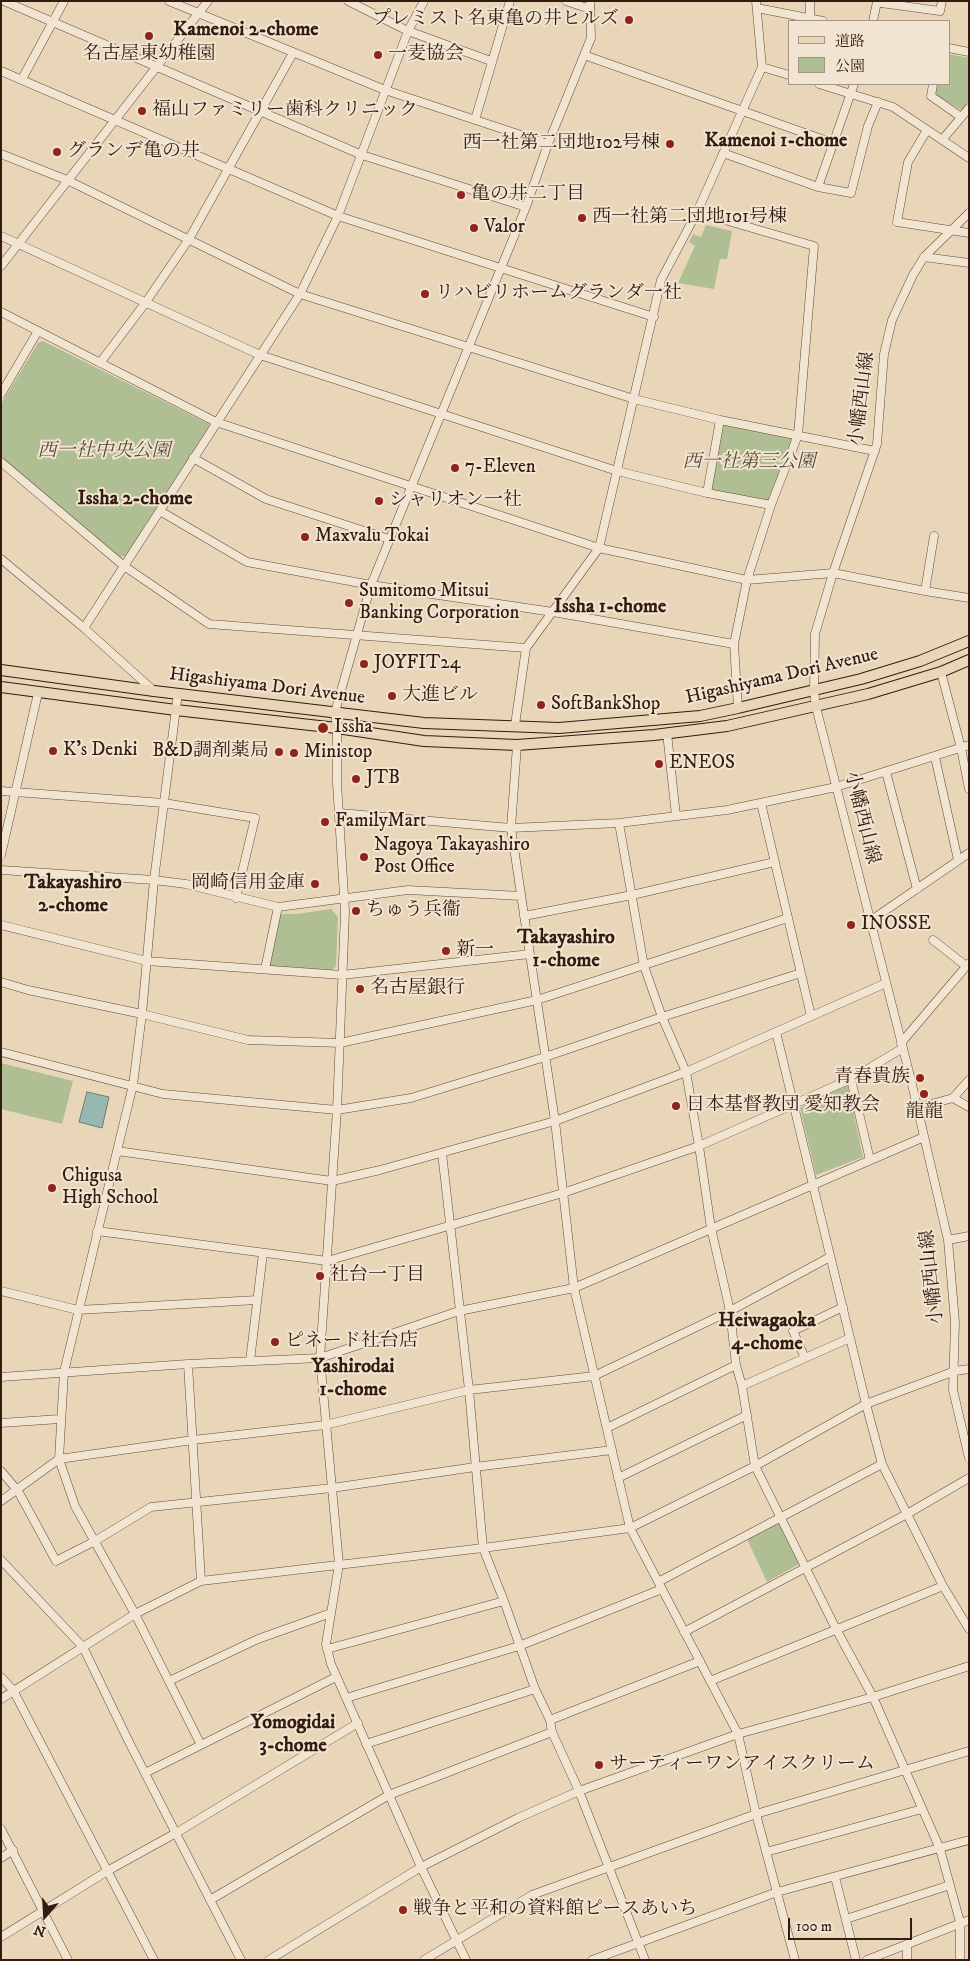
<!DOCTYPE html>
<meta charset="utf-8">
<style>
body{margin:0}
#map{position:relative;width:970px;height:1961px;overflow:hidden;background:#e9d5b8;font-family:"IM FELL DW Pica","Noto Serif JP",serif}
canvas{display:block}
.frame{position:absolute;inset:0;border:2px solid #331b10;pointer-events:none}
.legend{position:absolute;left:788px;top:20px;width:162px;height:65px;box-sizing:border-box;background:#f1e4d1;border:1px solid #a59484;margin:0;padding:6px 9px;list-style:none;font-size:15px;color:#331b10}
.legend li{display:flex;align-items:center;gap:10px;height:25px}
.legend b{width:25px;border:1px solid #a59484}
.north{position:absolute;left:20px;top:1891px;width:50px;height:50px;-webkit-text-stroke:4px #f1e4d1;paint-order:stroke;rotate:199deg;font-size:14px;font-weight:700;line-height:20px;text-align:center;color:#331b10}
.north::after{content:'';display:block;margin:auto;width:18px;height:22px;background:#331b10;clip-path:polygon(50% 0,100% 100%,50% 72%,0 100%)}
.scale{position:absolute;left:788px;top:1918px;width:124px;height:22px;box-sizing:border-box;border:2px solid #331b10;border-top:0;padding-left:6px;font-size:15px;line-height:18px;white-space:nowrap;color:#331b10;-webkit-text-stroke:4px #f1e4d1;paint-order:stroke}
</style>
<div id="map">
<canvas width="970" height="1961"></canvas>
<div class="frame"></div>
<ul class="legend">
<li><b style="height:6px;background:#e9d5b8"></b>道路</li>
<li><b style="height:14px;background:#b0be94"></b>公園</li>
</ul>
<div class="north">N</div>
<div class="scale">100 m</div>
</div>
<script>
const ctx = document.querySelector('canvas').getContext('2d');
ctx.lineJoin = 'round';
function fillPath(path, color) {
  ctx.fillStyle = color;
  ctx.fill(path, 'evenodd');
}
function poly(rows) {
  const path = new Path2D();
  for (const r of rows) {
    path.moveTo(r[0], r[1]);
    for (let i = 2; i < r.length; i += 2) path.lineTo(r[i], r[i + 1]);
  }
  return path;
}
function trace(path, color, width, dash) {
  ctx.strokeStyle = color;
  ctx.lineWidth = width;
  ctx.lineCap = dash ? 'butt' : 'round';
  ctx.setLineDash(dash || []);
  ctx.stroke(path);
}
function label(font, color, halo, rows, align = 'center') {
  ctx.font = font + ' "IM FELL DW Pica","Noto Serif JP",serif';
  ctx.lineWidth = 4;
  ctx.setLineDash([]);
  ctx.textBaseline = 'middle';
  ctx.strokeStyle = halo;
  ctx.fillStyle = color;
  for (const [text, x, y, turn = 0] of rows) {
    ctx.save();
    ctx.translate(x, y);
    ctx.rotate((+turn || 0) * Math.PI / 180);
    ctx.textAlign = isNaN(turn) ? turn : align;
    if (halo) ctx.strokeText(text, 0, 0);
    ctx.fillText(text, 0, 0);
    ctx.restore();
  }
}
const green = poly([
 [949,54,969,58,969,104,963,111,932,93,934,84,949,84],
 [706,225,732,231,727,259,720,259,714,289,678,283,695,246,689,242,693,234,701,237],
 [43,341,209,424,209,427,126,556,119,557,1,459,1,404,38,343],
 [726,424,793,438,770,501,713,491,710,487,722,426],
 [331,909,338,917,336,966,332,971,270,967,269,964,279,914,297,914],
 [1,1063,73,1081,62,1124,1,1109],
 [847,1082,863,1157,816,1175,800,1108],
 [779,1522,799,1564,767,1582,747,1539]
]);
const water = poly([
 [87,1092,109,1097,102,1128,79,1122,87,1092]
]);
const minor = poly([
 [4,1,362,155,526,207],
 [169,1,385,90,548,144],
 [348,1,408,31,491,61],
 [566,1,590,9],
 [810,1,810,18],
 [877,1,881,3,940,11,942,1],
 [757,8,823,21],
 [873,21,877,2],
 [949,48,969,52],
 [584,55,833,143],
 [762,67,789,75],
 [1,71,338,216,654,317],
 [22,79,64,1],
 [819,84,893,107,969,158],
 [933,84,931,96,961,117],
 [475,120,510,1],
 [927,130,908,162,897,222,969,233],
 [942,140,969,108],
 [723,153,818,187,854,84],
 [1,154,67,180,300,294,634,399,720,420,875,451],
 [818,187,851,193,868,126,878,102],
 [697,212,814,246,798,435,771,505,747,580,734,644,738,708],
 [969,213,924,257,913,275,892,320,884,354,877,444,833,573,815,634,814,690,816,707,911,1080,948,1240,955,1322,953,1390,969,1458],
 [1,236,260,355,617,471,707,493,771,505],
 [924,257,969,263],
 [1,266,208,1],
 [1,312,216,422,599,548,747,580,833,573,925,591],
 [100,363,146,302,189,239,293,53],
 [1,394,38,331],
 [193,458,266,499,389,539],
 [1,462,124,566,209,624,526,648,599,548,661,280,697,212,762,67,756,1],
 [707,493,720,420],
 [160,511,247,562,371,585,553,612,734,644],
 [934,536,925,591,969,598],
 [1,559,84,628,154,691],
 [84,628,300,294,338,216,408,31,424,1],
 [941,672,961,748,969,789],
 [178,693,154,880,142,1014,133,1085,117,1151,332,1181,380,1170,555,1121,686,1072,886,983],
 [515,725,526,648],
 [667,733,676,816],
 [517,745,511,828,555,1121,574,1288,630,1528,738,1734,756,1814,795,1960],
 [935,757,958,860],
 [886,772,917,889],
 [1,791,164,803,255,818,236,898],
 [761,803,811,1016],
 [340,813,511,828,619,823,727,810,836,787,969,745],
 [619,823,644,966,662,1017,686,1072,699,1146,711,1228,730,1311,736,1365,742,1386,755,1466,836,1629,873,1697,940,1849,960,1922,960,1960],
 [1,855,38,693],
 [1,870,154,880,186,884,278,907,408,890,521,896],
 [524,916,632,895,775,862],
 [870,921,969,853],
 [1,925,147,961,342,975,530,954],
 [933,940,966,966],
 [265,969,278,907],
 [1,982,28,990,142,1014,248,1040,340,1043,537,1000,788,918],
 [776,1032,866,1404,882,1464,943,1586,969,1629],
 [901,1043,969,963],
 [1,1052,163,1094,337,1110,411,1098,545,1057,662,1017,801,973],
 [851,1079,870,1160],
 [953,1098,969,1080],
 [917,1108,953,1098,969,1107],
 [117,1151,64,1372,59,1459,75,1506,135,1614,201,1745,336,1677],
 [442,1153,469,1390,483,1548,504,1601,535,1689,550,1720,552,1732,579,1791,645,1960],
 [97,1231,327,1261,563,1193,699,1146,851,1079,903,1048],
 [948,1240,969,1236],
 [1,1291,78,1310,257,1300],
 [805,1358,793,1331,843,1307],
 [250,1361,263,1253],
 [188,1364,201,1581],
 [1,1377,188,1364,320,1358,459,1311,574,1288,924,1137],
 [742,1386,850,1338],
 [1,1423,60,1419],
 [607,1428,736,1365],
 [1,1471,18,1491,56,1561,95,1541,151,1507,332,1488,475,1467,612,1450],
 [618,1478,747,1415],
 [1,1501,59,1459,193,1440,325,1425,469,1390,594,1376,730,1311,830,1257],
 [1,1560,83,1647,129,1742,241,1960],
 [658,1582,882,1464],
 [684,1632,907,1514,969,1478],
 [327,1649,504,1601],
 [1,1677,13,1690,154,1960],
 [169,1681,258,1639,331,1613],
 [710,1681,943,1586],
 [346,1698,519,1646,662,1589],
 [1,1699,135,1614,201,1581,483,1548,630,1528,755,1466,866,1404,955,1371,969,1369],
 [550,1720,700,1661],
 [366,1744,535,1689],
 [145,1773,201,1745],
 [1,1829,68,1960],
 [766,1852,922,1809],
 [1,1858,13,1850],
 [835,1877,856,1960],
 [210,1900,389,1795,552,1732],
 [846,1919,950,1885],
 [1,1937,109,1870,176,1833,358,1723],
 [269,1960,421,1867,518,1818,579,1791,738,1734,873,1697,969,1666],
 [424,1960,532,1895,756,1814,969,1751],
 [466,1960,421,1867,331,1664,326,1644,339,1564,320,1358,337,1110,345,912,337,783,337,728,335,712,371,585,526,207,548,144,591,38,590,1],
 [592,1960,777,1892,969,1840],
 [867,1960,969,1920],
 [907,1960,907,1944]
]);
const major = poly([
 [1,670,154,691,424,723,559,728,700,716,738,708,861,679,920,661,969,641],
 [1,687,176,710,337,728,424,741,517,745,654,735,727,726,868,694,941,672,969,660]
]);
const markers = [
 [629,20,5,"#8f2418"],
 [149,36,5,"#8f2418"],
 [378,55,5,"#8f2418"],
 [142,111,5,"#8f2418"],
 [670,144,5,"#8f2418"],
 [57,152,5,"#8f2418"],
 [461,195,5,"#8f2418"],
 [582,218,5,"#8f2418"],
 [474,228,5,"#8f2418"],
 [425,294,5,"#8f2418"],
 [455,468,5,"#8f2418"],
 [379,501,5,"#8f2418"],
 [305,537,5,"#8f2418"],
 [349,603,5,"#8f2418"],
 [364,664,5,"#8f2418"],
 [392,696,5,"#8f2418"],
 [541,705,5,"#8f2418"],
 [323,728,6,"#8f2418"],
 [53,751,5,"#8f2418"],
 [279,752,5,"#8f2418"],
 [294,753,5,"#8f2418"],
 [659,764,5,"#8f2418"],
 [356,779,5,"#8f2418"],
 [325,822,5,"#8f2418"],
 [364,857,5,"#8f2418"],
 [315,884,5,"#8f2418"],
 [356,911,5,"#8f2418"],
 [851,925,5,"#8f2418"],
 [446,951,5,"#8f2418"],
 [360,989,5,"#8f2418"],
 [920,1078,5,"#8f2418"],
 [924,1094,5,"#8f2418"],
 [676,1106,5,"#8f2418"],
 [52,1188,5,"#8f2418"],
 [320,1276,5,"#8f2418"],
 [275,1342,5,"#8f2418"],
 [599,1765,5,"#8f2418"],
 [403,1910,5,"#8f2418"]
];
const poiNames = [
 ["プレミスト名東亀の井ヒルズ",619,20,"right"],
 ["名古屋東幼稚園",149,55,"center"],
 ["一麦協会",388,55],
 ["福山ファミリー歯科クリニック",152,111],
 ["西一社第二団地102号棟",660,144,"right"],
 ["グランデ亀の井",67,152],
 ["亀の井二丁目",471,195],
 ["西一社第二団地101号棟",592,218],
 ["Valor",484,228],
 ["リハビリホームグランダ一社",435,294],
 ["7-Eleven",465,468],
 ["シャリオン一社",389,501],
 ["Maxvalu Tokai",315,537],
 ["Sumitomo Mitsui",359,592],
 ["Banking Corporation",359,614],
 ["JOYFIT24",374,664],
 ["大進ビル",402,696],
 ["SoftBankShop",551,705],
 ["Issha",334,728],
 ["K's Denki",63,751],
 ["B&D調剤薬局",269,752,"right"],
 ["Ministop",304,753],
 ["ENEOS",669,764],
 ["JTB",366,779],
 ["FamilyMart",335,822],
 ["Nagoya Takayashiro",374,846],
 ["Post Office",374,868],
 ["岡崎信用金庫",305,884,"right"],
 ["ちゅう兵衞",366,911],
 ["INOSSE",861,925],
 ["新一",456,951],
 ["名古屋銀行",370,989],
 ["青春貴族",910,1078,"right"],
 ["日本基督教団 愛知教会",686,1106],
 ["龍龍",924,1113,"center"],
 ["Chigusa",62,1177],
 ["High School",62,1199],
 ["社台一丁目",330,1276],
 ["ピネード社台店",285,1342],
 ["サーティーワンアイスクリーム",609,1765],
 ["戦争と平和の資料館ピースあいち",413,1910]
];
const streetNames = [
 ["小幡西山線",863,399,-83],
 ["Higashiyama Dori Avenue",782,677,-13],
 ["Higashiyama Dori Avenue",267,687,7],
 ["小幡西山線",861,818,76],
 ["小幡西山線",933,1277,-96]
];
const parkNames = [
 ["西一社中央公園",104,452],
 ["西一社第三公園",749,463]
];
const neighbourhoodNames = [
 ["Kamenoi 2-chome",246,31],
 ["Kamenoi 1-chome",776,142],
 ["Issha 2-chome",135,500],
 ["Issha 1-chome",610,608],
 ["Takayashiro",73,884],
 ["2-chome",73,907],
 ["Takayashiro",566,939],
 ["1-chome",566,962],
 ["Heiwagaoka",767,1322],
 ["4-chome",767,1345],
 ["Yashirodai",353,1368],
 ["1-chome",353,1391],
 ["Yomogidai",293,1724],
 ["3-chome",293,1747]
];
fillPath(green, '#b0be94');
fillPath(water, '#97b8b1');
trace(water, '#6f7971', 1);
trace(minor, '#604a3a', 9);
trace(major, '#331b10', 12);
trace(minor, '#f1e4d1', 8);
trace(major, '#e9d5b8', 10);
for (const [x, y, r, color] of markers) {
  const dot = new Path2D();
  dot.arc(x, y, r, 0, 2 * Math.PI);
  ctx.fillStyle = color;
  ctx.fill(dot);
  trace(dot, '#f1e4d1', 2);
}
label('19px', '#331b10', '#f1e4d1', poiNames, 'left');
label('19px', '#331b10', '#f1e4d1', streetNames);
label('italic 19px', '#584c38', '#f1e4d1', parkNames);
label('bold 20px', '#331b10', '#f1e4d1', neighbourhoodNames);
</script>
